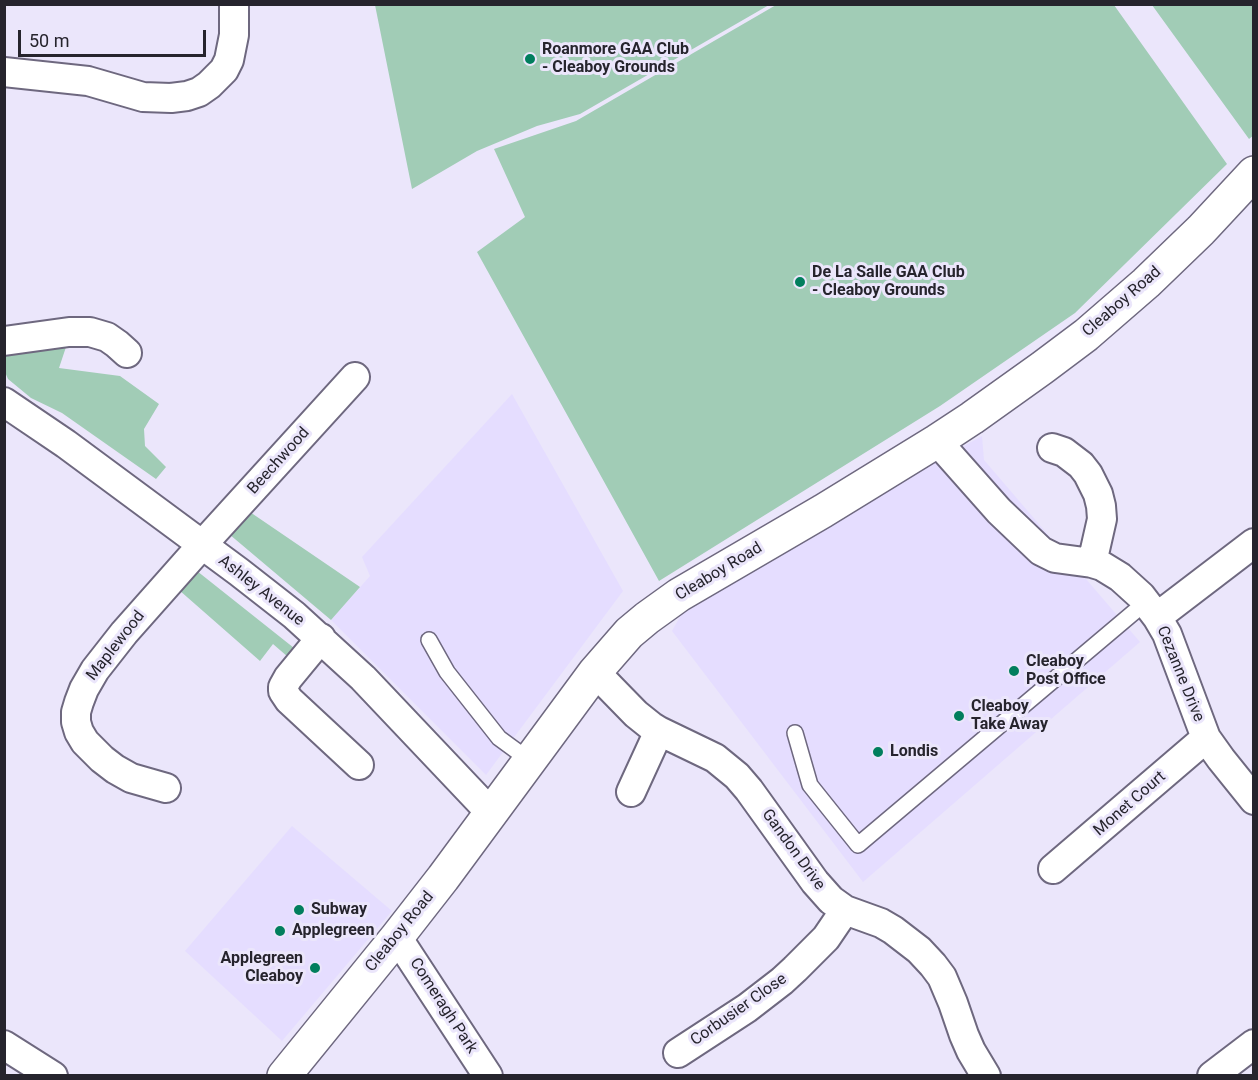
<!DOCTYPE html>
<style>
body{margin:0}
#map{position:relative;width:1258px;height:1080px;overflow:hidden;background:#ebe6fb;font-family:Roboto,sans-serif}
canvas{display:block}
.frame{position:absolute;inset:0;border:6px solid #26242d;pointer-events:none}
.scale{position:absolute;left:18px;top:30px;width:188px;height:27px;box-sizing:border-box;border:3px solid #26242d;border-top:0;padding-left:8px;font-size:18px;line-height:21px;white-space:nowrap;color:#26242d;-webkit-text-stroke:4px #ebe6fb;paint-order:stroke}
</style>
<div id="map">
<canvas width="1258" height="1080"></canvas>
<div class="frame"></div>
<div class="scale">50 m</div>
</div>
<script>
const ctx = document.querySelector('canvas').getContext('2d');
ctx.lineJoin = 'round';
function fillPath(path, color) {
  ctx.fillStyle = color;
  ctx.fill(path, 'evenodd');
}
function poly(rows) {
  const path = new Path2D();
  for (const r of rows) {
    path.moveTo(r[0], r[1]);
    for (let i = 2; i < r.length; i += 2) path.lineTo(r[i], r[i + 1]);
  }
  return path;
}
function trace(path, color, width, dash) {
  ctx.strokeStyle = color;
  ctx.lineWidth = width;
  ctx.lineCap = dash ? 'butt' : 'round';
  ctx.setLineDash(dash || []);
  ctx.stroke(path);
}
function label(font, color, halo, rows, align = 'center') {
  ctx.font = font + ' Roboto,sans-serif';
  ctx.lineWidth = 6;
  ctx.setLineDash([]);
  ctx.textBaseline = 'middle';
  ctx.strokeStyle = halo;
  ctx.fillStyle = color;
  for (const [text, x, y, turn = 0] of rows) {
    ctx.save();
    ctx.translate(x, y);
    ctx.rotate((+turn || 0) * Math.PI / 180);
    ctx.textAlign = isNaN(turn) ? turn : align;
    if (halo) ctx.strokeText(text, 0, 0);
    ctx.fillText(text, 0, 0);
    ctx.restore();
  }
}
const built = poly([
 [512,394,623,591,486,775,331,620,370,576,362,557],
 [982,436,984,460,1140,642,863,882,672,631,682,613,907,477],
 [292,826,392,911,282,1041,185,951]
]);
const green = poly([
 [375,5,375,4,769,5,580,114,537,126,477,151,412,189],
 [776,5,1114,5,1227,164,1075,313,940,406,659,581,477,252,525,217,494,149,576,121],
 [1152,5,1253,5,1254,135,1249,139],
 [67,344,59,368,120,376,159,404,144,429,145,446,166,467,156,479,62,413,31,398,8,379,5,372,5,354],
 [247,510,360,587,331,620,229,534],
 [197,571,294,648,288,657,273,644,260,661,179,590]
]);
const service = poly([
 [429,640,447,672,499,738,529,760],
 [795,733,810,785,858,845,1146,602]
]);
const minor = poly([
 [4,72,88,81,143,97,171,98,187,96,199,92,209,85,224,70,229,60,234,35,234,4],
 [4,341,69,332,90,332,107,337,117,344,127,353],
 [4,402,66,444,239,572,294,615,363,678,490,812],
 [937,441,999,511,1041,551,1055,558,1092,563,1102,566,1120,577,1141,596,1157,617,1167,634,1206,738,1221,759,1254,800],
 [1052,448,1064,452,1081,465,1088,474,1098,494,1101,506,1102,519,1092,563],
 [1157,617,1254,543],
 [321,638,288,678,283,687,283,691,289,700,359,765],
 [595,672,636,714,651,726,659,731,715,758,737,776,749,790,815,882,831,900,845,910,881,923,893,930,919,950,933,965,942,977,953,1003,964,1035,971,1051,986,1076],
 [166,788,131,778,115,769,102,759,85,742,79,732,76,722,76,712,79,702,84,689,95,670,124,633,202,545,355,377],
 [631,792,659,731],
 [1053,869,1206,738],
 [397,937,488,1076],
 [4,1045,53,1076],
 [678,1053,747,1008,782,981,795,969,826,938,845,910],
 [1212,1076,1254,1044]
]);
const tertiary = poly([
 [284,1076,397,937,443,878,595,672,629,633,647,618,679,595,823,511,937,441,972,418,1042,368,1086,335,1146,283,1201,230,1254,173]
]);
const markers = [
 [530,59,6,"#017e5d"],
 [800,282,6,"#017e5d"],
 [1014,671,6,"#017e5d"],
 [959,716,6,"#017e5d"],
 [878,752,6,"#017e5d"],
 [299,910,6,"#017e5d"],
 [280,931,6,"#017e5d"],
 [315,968,6,"#017e5d"]
];
const poiNames = [
 ["Roanmore GAA Club",542,50],
 ["- Cleaboy Grounds",542,68],
 ["De La Salle GAA Club",812,273],
 ["- Cleaboy Grounds",812,291],
 ["Cleaboy",1026,662],
 ["Post Office",1026,680],
 ["Cleaboy",971,707],
 ["Take Away",971,725],
 ["Londis",890,752],
 ["Subway",311,910],
 ["Applegreen",292,931],
 ["Applegreen",303,959,"right"],
 ["Cleaboy",303,977,"right"]
];
const streetNames = [
 ["Cleaboy Road",1122,302,-41],
 ["Beechwood",279,461,-48],
 ["Cleaboy Road",719,572,-31],
 ["Ashley Avenue",261,591,38],
 ["Maplewood",116,646,-52],
 ["Cezanne Drive",1180,674,68],
 ["Monet Court",1130,804,-41],
 ["Gandon Drive",793,850,54],
 ["Cleaboy Road",400,932,-51],
 ["Comeragh Park",443,1006,57],
 ["Corbusier Close",739,1010,-35]
];
fillPath(built, '#e5ddff');
fillPath(green, '#a1ccb6');
trace(service, '#6e687f', 18);
trace(minor, '#6e687f', 32);
trace(tertiary, '#6e687f', 36);
trace(service, '#fff', 15);
trace(minor, '#fff', 28);
trace(tertiary, '#fff', 33);
for (const [x, y, r, color] of markers) {
  const dot = new Path2D();
  dot.arc(x, y, r, 0, 2 * Math.PI);
  ctx.fillStyle = color;
  ctx.fill(dot);
  trace(dot, '#ebe6fb', 2);
}
label('bold 16px', '#26242d', '#ebe6fb', poiNames, 'left');
label('16px', '#26242d', '#ebe6fb', streetNames);
</script>
